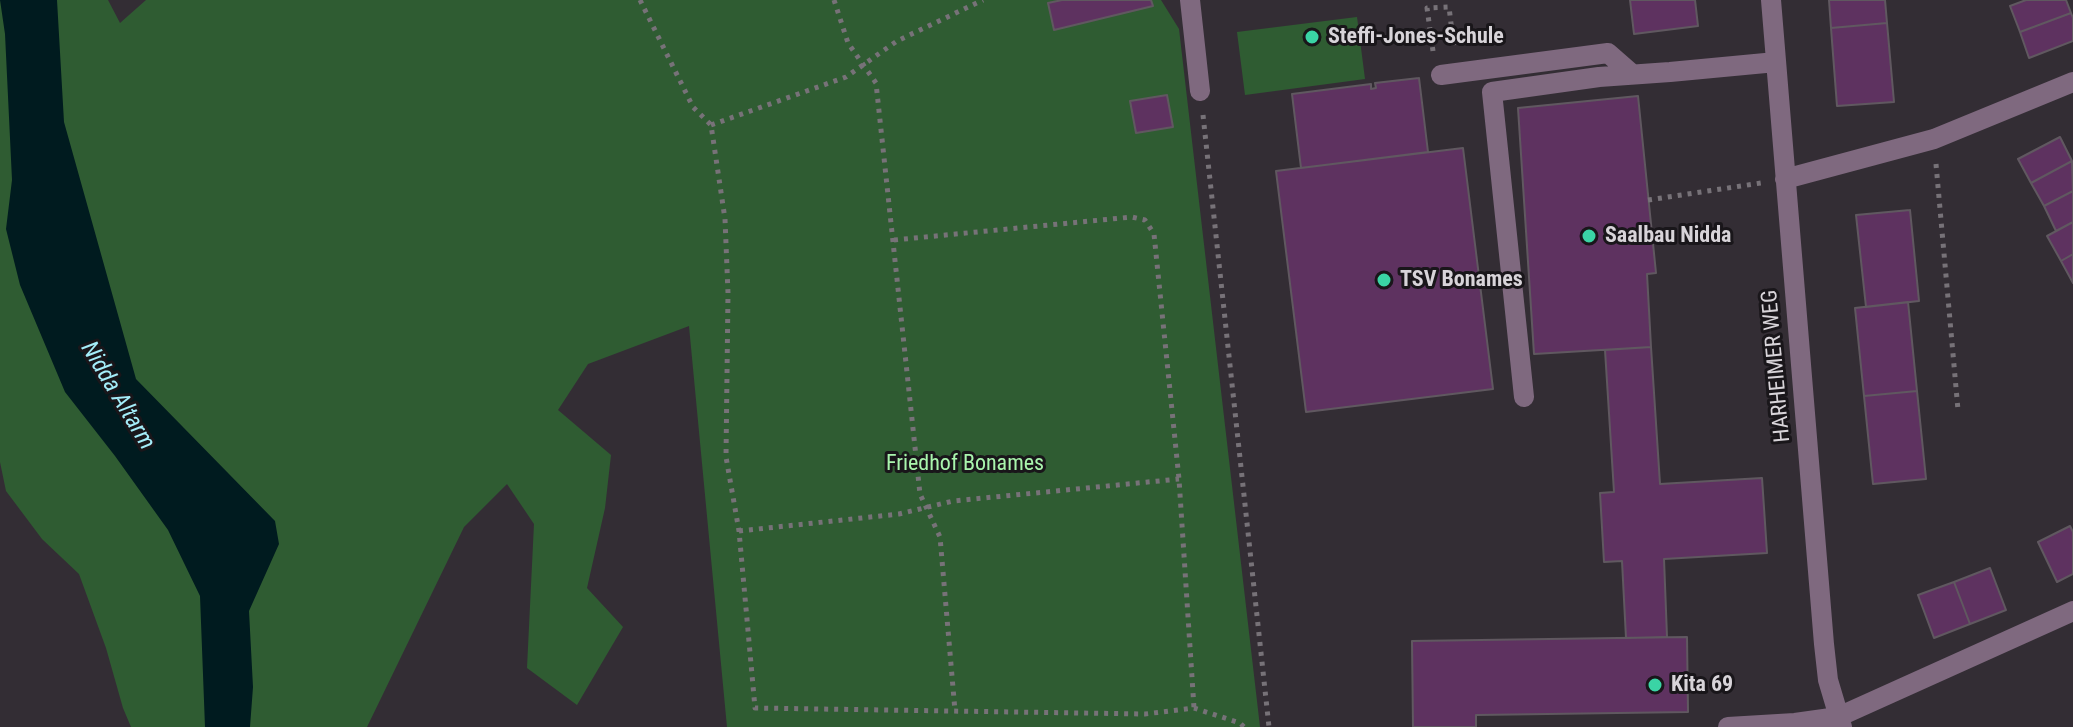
<!DOCTYPE html>
<style>
body{margin:0}
canvas{display:block;background:#332d34}
</style>
<canvas width="2073" height="727"></canvas>
<script>
const ctx = document.querySelector('canvas').getContext('2d');
ctx.lineJoin = 'round';
function fillPath(path, color) {
  ctx.fillStyle = color;
  ctx.fill(path, 'evenodd');
}
function poly(rows) {
  const path = new Path2D();
  for (const r of rows) {
    path.moveTo(r[0], r[1]);
    for (let i = 2; i < r.length; i += 2) path.lineTo(r[i], r[i + 1]);
  }
  return path;
}
function trace(path, color, width, dash) {
  ctx.strokeStyle = color;
  ctx.lineWidth = width;
  ctx.lineCap = dash ? 'butt' : 'round';
  ctx.setLineDash(dash || []);
  ctx.stroke(path);
}
function label(font, color, halo, rows, align = 'center') {
  ctx.font = font + ' "Roboto Condensed",sans-serif';
  ctx.lineWidth = 6;
  ctx.setLineDash([]);
  ctx.textBaseline = 'middle';
  ctx.strokeStyle = halo;
  ctx.fillStyle = color;
  for (const [text, x, y, turn = 0] of rows) {
    ctx.save();
    ctx.translate(x, y);
    ctx.rotate((+turn || 0) * Math.PI / 180);
    ctx.textAlign = isNaN(turn) ? turn : align;
    if (halo) ctx.strokeText(text, 0, 0);
    ctx.fillText(text, 0, 0);
    ctx.restore();
  }
}
const green = poly([
 [0,0,108,0,120,23,146,0,1161,0,1179,29,1260,727,727,727,689,326,588,364,558,410,611,455,605,508,587,588,623,627,577,705,527,668,534,524,507,484,464,527,367,727,131,727,123,708,106,648,79,574,42,539,6,491,0,462],
 [1357,17,1365,79,1245,95,1237,32]
]);
const water = poly([
 [0,0,57,0,64,122,136,379,275,521,279,544,249,611,253,687,250,727,205,727,200,596,168,530,115,456,65,392,20,285,6,229,12,180,5,34]
]);
const building = poly([
 [1062,0,1151,0,1153,6,1054,30,1048,3,1062,0],
 [1630,0,1695,0,1698,26,1634,34,1630,0],
 [1829,0,1885,0,1887,23,1831,28,1829,0],
 [2026,0,2066,0,2071,13,2020,32,2010,6,2026,0],
 [2071,13,2073,18,2073,41,2029,58,2020,32,2071,13],
 [1887,23,1894,102,1837,106,1831,28,1887,23],
 [1419,78,1428,152,1301,168,1292,94,1371,84,1371,89,1376,88,1375,83,1419,78],
 [1167,95,1173,127,1136,133,1130,101,1167,95],
 [1638,96,1656,273,1647,274,1651,347,1534,354,1518,108,1638,96],
 [2060,137,2072,161,2031,183,2018,159,2060,137],
 [1463,148,1493,389,1306,412,1276,171,1463,148],
 [2072,161,2073,191,2044,206,2031,183,2072,161],
 [2073,191,2073,222,2056,231,2044,206,2073,191],
 [1910,210,1919,301,1866,307,1856,215,1910,210],
 [2073,222,2073,254,2061,261,2047,236,2073,222],
 [2073,254,2073,283,2061,261,2073,254],
 [1908,302,1917,391,1864,396,1855,308,1908,302],
 [1651,347,1660,484,1762,478,1767,553,1664,559,1667,637,1626,638,1622,561,1604,562,1600,493,1614,492,1605,350,1651,347],
 [1917,391,1926,479,1873,484,1864,396,1917,391],
 [2070,526,2073,532,2073,574,2057,582,2038,542,2070,526],
 [1990,568,2006,610,1970,624,1954,582,1990,568],
 [1954,582,1970,624,1934,638,1918,595,1954,582],
 [1687,637,1688,712,1476,715,1476,727,1413,727,1412,641,1687,637]
]);
const path = poly([
 [640,0,693,107,711,125,725,219,728,293,726,457,739,531,755,708,1145,714,1194,708,1240,723,1244,727],
 [834,0,848,43,876,83,920,494,940,537,955,711],
 [1433,51,1427,8,1449,7,1454,48],
 [1203,115,1269,727],
 [711,125,846,77,897,41,983,0],
 [1936,164,1958,410],
 [1648,200,1761,183],
 [894,240,1132,217,1145,220,1154,234,1179,479,1194,708],
 [739,531,899,514,953,501,1179,479]
]);
const minor = poly([
 [1190,0,1200,91],
 [1771,0,1824,644,1828,680,1842,727],
 [1441,75,1608,53,1632,74],
 [1785,179,1934,139,2073,82],
 [1524,397,1492,92,1599,77,1670,72,1776,62],
 [1728,727,1795,723,1838,717,2073,611]
]);
const markers = [
 [1312,37,8,"#3ad4a5"],
 [1589,236,8,"#3ad4a5"],
 [1384,280,8,"#3ad4a5"],
 [1655,685,8,"#3ad4a5"]
];
const poiNames = [
 ["Steffi-Jones-Schule",1328,37],
 ["Saalbau Nidda",1605,236],
 ["TSV Bonames",1400,280],
 ["Kita 69",1671,685]
];
const streetNames = [
 ["HARHEIMER WEG",1777,366,-95]
];
const parkNames = [
 ["Friedhof Bonames",965,464]
];
const waterNames = [
 ["Nidda Altarm",117,396,59]
];
fillPath(green, '#2f5c32');
fillPath(water, '#001b1f');
fillPath(building, '#5e3260');
trace(building, '#605860', 2);
trace(path, '#777278', 5, [4, 6]);
trace(minor, '#7f697f', 20);
for (const [x, y, r, color] of markers) {
  const dot = new Path2D();
  dot.arc(x, y, r, 0, 2 * Math.PI);
  ctx.fillStyle = color;
  ctx.fill(dot);
  trace(dot, '#19161a', 3);
}
label('bold 22px', '#d8d4d9', '#19161a', poiNames, 'left');
label('22px', '#d8d4d9', '#19161a', streetNames);
label('22px', '#a9f5ad', '#19161a', parkNames);
label('italic 24px', '#a4edf9', '#19161a', waterNames);
</script>
